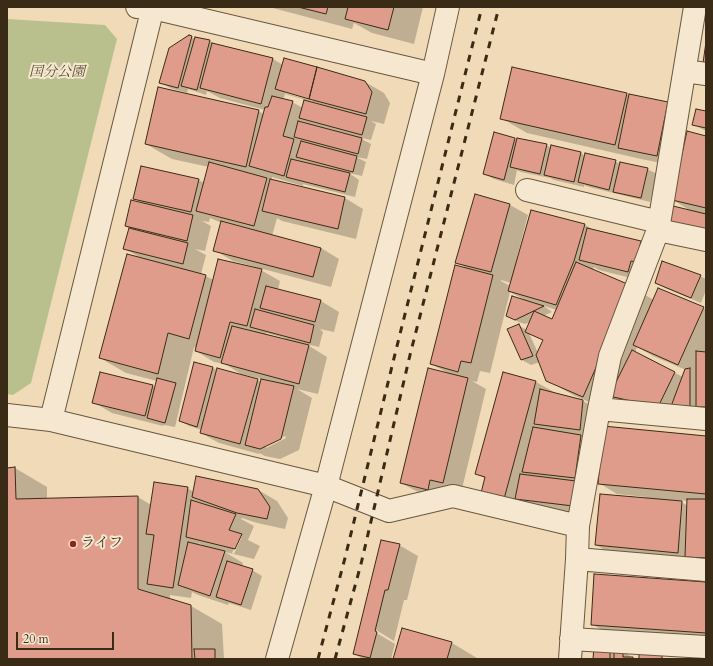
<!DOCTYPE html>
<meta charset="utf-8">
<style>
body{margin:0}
#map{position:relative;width:713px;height:666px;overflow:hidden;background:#f1dab7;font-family:Cardo,serif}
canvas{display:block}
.frame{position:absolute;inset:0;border:8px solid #3a2b17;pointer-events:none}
.scale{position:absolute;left:16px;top:632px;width:98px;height:18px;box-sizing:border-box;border:2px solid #3a2b17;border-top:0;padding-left:5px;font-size:12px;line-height:14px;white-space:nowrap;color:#3a2b17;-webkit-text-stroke:3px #f6e7d0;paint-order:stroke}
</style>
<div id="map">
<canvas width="713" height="666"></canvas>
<div class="frame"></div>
<div class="scale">20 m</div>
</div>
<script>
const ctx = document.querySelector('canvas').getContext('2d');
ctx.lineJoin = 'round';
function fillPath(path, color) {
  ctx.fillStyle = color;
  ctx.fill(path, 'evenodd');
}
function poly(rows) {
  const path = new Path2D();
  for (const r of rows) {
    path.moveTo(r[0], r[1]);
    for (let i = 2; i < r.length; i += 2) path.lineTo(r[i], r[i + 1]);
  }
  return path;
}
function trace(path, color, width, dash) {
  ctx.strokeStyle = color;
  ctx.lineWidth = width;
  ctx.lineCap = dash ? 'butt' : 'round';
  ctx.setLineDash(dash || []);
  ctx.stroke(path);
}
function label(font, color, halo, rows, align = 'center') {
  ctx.font = font + ' Cardo,"Noto Serif JP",serif';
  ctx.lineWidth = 4;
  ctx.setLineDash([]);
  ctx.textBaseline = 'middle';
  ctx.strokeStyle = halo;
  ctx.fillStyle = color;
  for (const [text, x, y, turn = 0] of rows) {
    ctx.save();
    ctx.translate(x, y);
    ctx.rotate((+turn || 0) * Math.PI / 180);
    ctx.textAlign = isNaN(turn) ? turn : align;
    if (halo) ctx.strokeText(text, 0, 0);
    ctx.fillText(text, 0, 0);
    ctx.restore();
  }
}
const green = poly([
 [7,19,105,25,117,39,31,383,13,395,7,394]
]);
const shadow = poly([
 [269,7,423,7,414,44,372,33,354,23,352,29],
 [189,36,195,39,210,41,214,44,273,59,283,65,365,82,384,93,390,103,384,124,371,121,376,124,371,140,358,137,371,144,367,159,356,157,366,162,362,176,349,173,359,180,355,197,303,184,303,186,272,177,272,180,345,198,363,209,356,239,282,221,277,218,272,236,321,248,339,259,331,287,233,261,214,250,222,223,210,218,209,222,202,221,211,226,205,251,195,249,206,255,201,274,214,280,259,269,280,281,278,290,321,301,339,312,334,332,320,329,323,332,319,347,306,344,327,357,318,394,297,389,312,398,299,450,280,459,265,456,259,453,259,454,219,443,201,433,202,430,189,426,180,421,213,368,217,370,257,380,261,382,262,379,241,374,225,364,214,362,196,351,196,348,194,347,175,427,164,425,163,426,112,413,93,402,152,386,156,388,157,381,126,373,100,358,139,257,125,249,130,228,126,226,142,203,134,198,198,180,205,183,209,167,172,159,146,144,258,111,264,114,265,110,220,98,207,91,206,95,188,89,187,93,170,88,160,82],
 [285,91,314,99,313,101,285,93],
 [285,94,320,104,320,106,303,108,292,102,283,100],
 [266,333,285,338,285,340,266,335],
 [285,436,286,438,266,448,266,445],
 [626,94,630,96,668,103,686,113,676,166,641,159,527,133,501,118],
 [706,112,706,131,694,125],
 [494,133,518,140,546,145,552,148,581,153,585,156,615,161,620,164,647,169,657,174,650,202,589,187,584,185,584,187,554,180,550,178,521,172,517,170,514,185,494,179,484,174],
 [706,137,706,236,691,211,673,200],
 [510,205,528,215,517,257,519,257,585,225,594,230,640,242,659,253,654,272,649,271,647,282,599,270,594,267,593,270,631,287,654,300,703,308,706,310,706,411,699,407,699,414,629,406,615,398,610,411,573,395,547,380,540,362,531,365,522,360,518,325,527,330,530,322,525,324,516,321,507,316,525,300,510,292,490,373,480,371,477,382,472,381,486,389,461,493,420,493,401,483,448,373,431,364,468,269,456,262],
 [501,280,511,283,510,286,501,281],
 [544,306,557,310,552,320,543,316,552,312],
 [529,333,544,341,538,353],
 [637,347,653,356,686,370,683,377,635,353],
 [700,276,706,279,706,290,701,303,665,288,656,282],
 [503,373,536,382,554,392,554,394,583,401,602,412,592,516,534,509,501,503,486,479,476,473],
 [706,437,706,568,614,555,596,545,646,499,646,497,617,494,599,483],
 [678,500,688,501,688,506],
 [15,468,47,487,47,499,138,497,151,505,187,488,194,492,258,490,277,501,288,518,285,529,257,523,242,518,241,519,254,526,248,540,260,546,254,559,225,552,243,563,242,567,252,570,262,576,251,610,229,603,228,605,198,595,192,592,191,598,170,595,170,600,191,606,222,624,224,659,7,659,7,469],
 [240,536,242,536,234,554,232,553],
 [199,543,205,547,199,546],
 [399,545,418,556,407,600,404,600,394,641,376,630,375,632,395,644,391,659,363,659,354,654],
 [706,583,706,642,610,635,592,624],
 [452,643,477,658,477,659,394,659],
 [595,648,623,651,634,659,594,659]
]);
const building = poly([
 [298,7,328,7,326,14,298,7],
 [348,7,394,7,388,30,345,19,348,7],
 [189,35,192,36,178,88,159,83,169,48,189,35],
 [195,37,210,40,197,90,181,86,195,37],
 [706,42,706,63,703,63,706,42],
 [212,43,273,58,261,104,200,88,212,43],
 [284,58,317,67,309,99,275,89,284,58],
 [317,67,365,81,372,92,366,114,309,99,317,67],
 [512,67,627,93,615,145,500,119,512,67],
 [158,87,259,110,246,167,145,144,158,87],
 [629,94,668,102,657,156,618,148,629,94],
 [272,96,293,101,283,136,294,139,284,176,249,166,265,107,268,107,272,96],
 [304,100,367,117,362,135,299,118,304,100],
 [696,109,706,111,706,128,692,125,696,109],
 [298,121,362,138,358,154,294,137,298,121],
 [687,131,706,136,706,208,672,200,687,131],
 [494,132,515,138,504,180,483,174,494,132],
 [517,138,547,144,540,174,510,167,517,138],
 [301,141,357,156,353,172,296,157,301,141],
 [551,145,581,152,574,182,544,175,551,145],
 [585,153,616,160,609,190,578,182,585,153],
 [291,159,350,173,345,192,286,177,291,159],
 [209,162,267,178,254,226,196,211,209,162],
 [620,162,648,168,641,198,613,192,620,162],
 [141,166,199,179,191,212,133,199,141,166],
 [270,179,345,197,338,229,262,211,270,179],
 [475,194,510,204,491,272,455,263,475,194],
 [131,200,193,215,187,241,125,226,131,200],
 [673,206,706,214,706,234,669,225,673,206],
 [531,210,585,224,574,261,556,305,508,291,531,210],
 [221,221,321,248,313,277,213,251,221,221],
 [129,228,188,243,183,264,123,249,129,228],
 [587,228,641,241,636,262,631,261,628,272,579,260,587,228],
 [127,254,206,275,189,339,168,333,158,374,99,358,127,254],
 [218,259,262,269,247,326,230,322,220,358,195,351,218,259],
 [662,261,701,275,691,298,655,283,662,261],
 [576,262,632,286,583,397,546,381,536,355,543,340,525,332,534,311,552,319,576,262],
 [455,265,493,275,471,363,461,361,458,372,430,364,455,265],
 [266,286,321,300,315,322,260,308,266,286],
 [658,288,704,307,678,365,633,345,658,288],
 [512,296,544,306,515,320,506,316,512,296],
 [255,309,314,325,310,343,250,327,255,309],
 [519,324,533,356,521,360,507,329,519,324],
 [232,326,309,345,299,384,221,363,232,326],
 [632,350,675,372,658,407,609,396,632,350],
 [696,351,706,352,706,407,696,407,696,351],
 [194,362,213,367,197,427,179,421,194,362],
 [217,368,258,379,240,444,200,433,217,368],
 [428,368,468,378,443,483,430,480,428,490,400,483,428,368],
 [690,368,690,409,670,409,685,369,690,368],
 [100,372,153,385,145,416,92,403,100,372],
 [503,372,536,381,504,499,481,493,485,477,475,474,503,372],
 [157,378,176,383,165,423,147,418,157,378],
 [261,379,294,386,281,439,260,449,245,445,261,379],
 [540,389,583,400,580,430,534,424,540,389],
 [603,426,706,436,706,494,598,484,603,426],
 [533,427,581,435,575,478,522,472,533,427],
 [15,467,16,499,138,496,138,589,191,605,192,659,7,659,7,468,15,467],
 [520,474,576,481,573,506,515,499,520,474],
 [196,476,258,489,270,507,267,519,237,513,192,497,196,476],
 [154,482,188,487,173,588,147,584,154,535,146,534,154,482],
 [600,494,682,501,678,553,595,545,600,494],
 [687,499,706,499,706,558,685,557,687,499],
 [191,500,236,514,229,530,242,534,235,549,186,537,191,500],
 [381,540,400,544,388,590,385,590,375,631,377,632,370,658,353,654,381,540],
 [188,542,225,551,210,596,178,585,188,542],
 [227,561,253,569,241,605,216,597,227,561],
 [594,574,706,582,706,633,591,625,594,574],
 [402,628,452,642,447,659,393,659,402,628],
 [594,647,610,649,610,659,593,659,594,647],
 [194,649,215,649,215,659,195,659,194,649],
 [614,650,623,650,623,657,633,657,633,659,614,659,614,650],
 [639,654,662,655,662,659,639,659,639,654]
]);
const minor = poly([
 [137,7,153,8,433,74],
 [685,71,706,74],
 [527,190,659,222],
 [658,230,706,240],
 [599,409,706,419],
 [7,415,51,420,326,486,389,511,453,496,578,526],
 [51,420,153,7],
 [577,559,706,570],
 [571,639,706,647],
 [277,659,326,486,433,74,448,7],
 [570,659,577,559,578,526,599,409,610,356,658,230,695,7]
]);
const rail = poly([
 [318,659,345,558,396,350,482,7],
 [335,659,361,564,410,355,499,7]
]);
const markers = [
 [73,544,4,"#8f2418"]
];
const parkNames = [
 ["国分公園",57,73]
];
const poiNames = [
 ["ライフ",81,544]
];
fillPath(green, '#b9c08e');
fillPath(shadow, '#0003');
fillPath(building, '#e09c8a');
trace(building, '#3a2b17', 1);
trace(minor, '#68573f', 24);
trace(minor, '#f6e7d0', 22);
trace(rail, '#3a2b17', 3, [7, 7]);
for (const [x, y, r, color] of markers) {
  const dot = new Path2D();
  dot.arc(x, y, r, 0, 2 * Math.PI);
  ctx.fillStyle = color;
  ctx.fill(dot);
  trace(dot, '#f6e7d0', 1.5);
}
label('italic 14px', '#5a5035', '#f6e7d0', parkNames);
label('14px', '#3a2b17', '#f6e7d0', poiNames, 'left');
</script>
